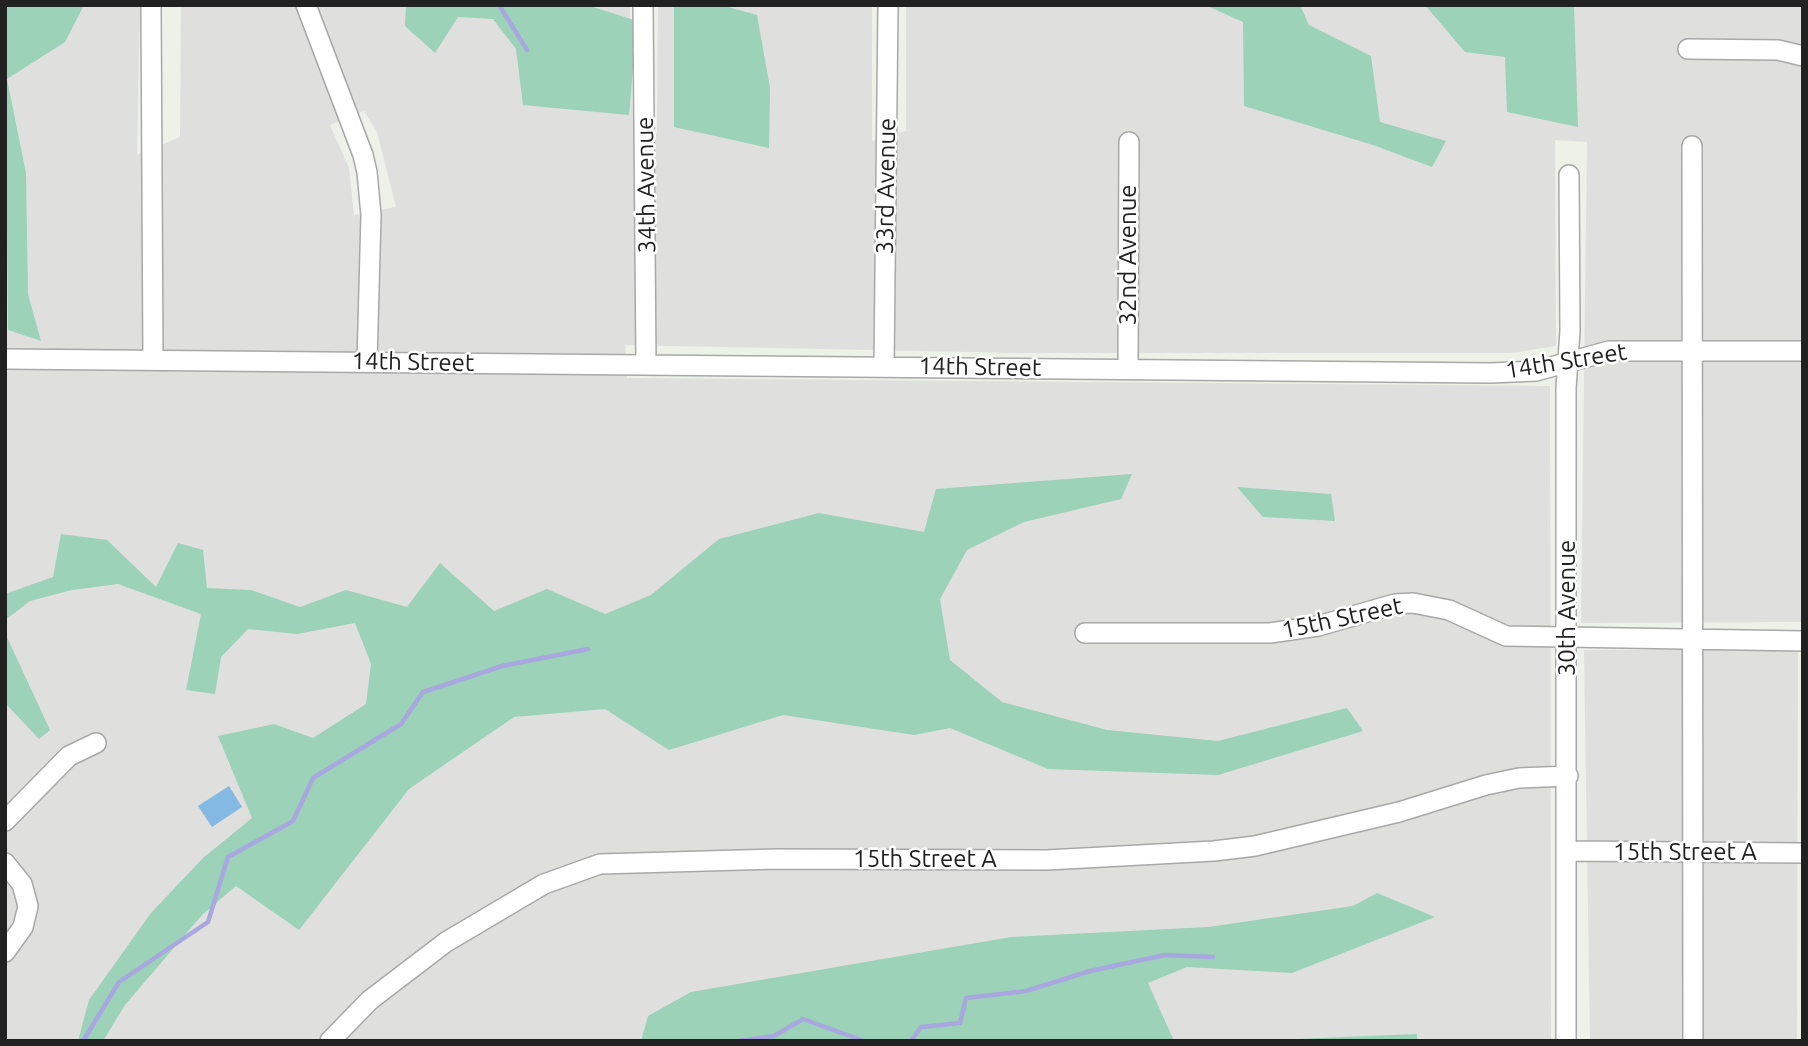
<!DOCTYPE html>
<style>
body{margin:0}
#map{position:relative;width:1808px;height:1046px;overflow:hidden;background:#edf1e7;font-family:Ubuntu,sans-serif}
canvas{display:block}
.frame{position:absolute;inset:0;border:7px solid #212121;pointer-events:none}
</style>
<div id="map">
<canvas width="1808" height="1046"></canvas>
<div class="frame"></div>
</div>
<script>
const ctx = document.querySelector('canvas').getContext('2d');
ctx.lineJoin = 'round';
function fillPath(path, color) {
  ctx.fillStyle = color;
  ctx.fill(path, 'evenodd');
}
function poly(rows) {
  const path = new Path2D();
  for (const r of rows) {
    path.moveTo(r[0], r[1]);
    for (let i = 2; i < r.length; i += 2) path.lineTo(r[i], r[i + 1]);
  }
  return path;
}
function trace(path, color, width, dash) {
  ctx.strokeStyle = color;
  ctx.lineWidth = width;
  ctx.lineCap = dash ? 'butt' : 'round';
  ctx.setLineDash(dash || []);
  ctx.stroke(path);
}
function label(font, color, halo, rows, align = 'center') {
  ctx.font = font + ' Ubuntu,sans-serif';
  ctx.lineWidth = 5;
  ctx.setLineDash([]);
  ctx.textBaseline = 'middle';
  ctx.strokeStyle = halo;
  ctx.fillStyle = color;
  for (const [text, x, y, turn = 0] of rows) {
    ctx.save();
    ctx.translate(x, y);
    ctx.rotate((+turn || 0) * Math.PI / 180);
    ctx.textAlign = isNaN(turn) ? turn : align;
    if (halo) ctx.strokeText(text, 0, 0);
    ctx.fillText(text, 0, 0);
    ctx.restore();
  }
}
const residential = poly([
 [5,5,140,5,137,155,180,137,181,5,630,5,633,124,657,133,658,5,872,5,872,141,906,131,906,5,1803,5,1803,622,1581,623,1587,142,1555,140,1556,346,1512,353,1019,353,625,345,627,378,1550,386,1551,1041,5,1041],
 [364,111,377,132,396,207,354,215,349,168,330,125],
 [1584,650,1798,650,1797,1041,1590,1041]
]);
const forest = poly([
 [5,5,84,5,65,42,7,79,26,173,28,294,41,341,8,330],
 [406,5,587,5,637,21,629,115,523,105,516,49,493,19,458,17,435,53,405,26],
 [674,5,721,5,757,15,770,88,769,148,674,127],
 [1205,5,1300,5,1309,25,1371,56,1380,122,1446,141,1432,167,1373,145,1244,106,1243,22],
 [1425,5,1574,5,1578,127,1507,112,1505,57,1465,52],
 [1132,474,1121,499,1024,522,967,550,940,599,950,660,1002,702,1107,730,1218,741,1347,708,1363,731,1218,775,1048,769,950,728,914,735,783,715,669,750,605,709,514,717,409,789,299,930,236,886,202,915,125,1005,103,1041,78,1041,89,1000,151,913,203,858,252,818,218,736,274,724,313,738,366,704,371,664,355,623,297,634,248,629,221,657,215,694,186,690,201,614,118,584,72,590,30,601,5,620,5,594,53,577,61,534,107,540,156,587,178,543,203,550,207,588,251,590,300,607,346,590,407,607,440,563,494,611,547,589,605,614,651,595,719,539,819,513,924,532,936,489],
 [1237,487,1331,494,1335,521,1263,517],
 [5,633,50,730,39,739,5,703],
 [1377,893,1435,917,1292,973,1187,967,1148,983,1174,1041,641,1041,648,1016,691,992,1011,937,1208,927,1353,906],
 [1417,1034,1417,1041,1265,1041,1272,1040]
]);
const pitch = poly([
 [229,786,242,807,212,827,198,806]
]);
const stream = poly([
 [499,5,527,50],
 [83,1041,119,982,208,922,228,857,293,821,313,778,401,724,423,692,502,666,588,649],
 [738,1041,774,1036,803,1019,864,1041],
 [911,1041,921,1027,960,1023,966,998,1026,991,1090,971,1165,955,1213,957]
]);
const minor = poly([
 [151,5,153,360],
 [306,5,363,155,367,172,371,215,367,362],
 [643,5,646,365],
 [1688,49,1778,50,1803,56],
 [1692,146,1693,1041],
 [5,359,1491,373,1536,371,1609,351,1803,351],
 [884,366,888,5],
 [1128,369,1129,142],
 [1085,633,1270,633,1318,626,1395,604,1413,603,1449,610,1506,636,1803,641],
 [5,821,69,756,96,743],
 [1567,851,1803,853],
 [5,863,22,884,28,906,23,927,5,952],
 [330,1041,370,1000,446,942,544,884,600,864,776,859,1047,860,1214,851,1255,846,1399,812,1486,785,1519,778,1568,776],
 [1566,1041,1566,388,1570,331,1569,175]
]);
const streetNames = [
 ["34th Avenue",646,185,-91],
 ["33rd Avenue",886,186,-89],
 ["32nd Avenue",1128,255,-90],
 ["14th Street",1566,361,-9],
 ["14th Street",413,362,1],
 ["14th Street",980,367,1],
 ["30th Avenue",1567,608,-90],
 ["15th Street",1342,618,-12],
 ["15th Street A",1685,852],
 ["15th Street A",925,859]
];
fillPath(residential, '#dfdfde');
fillPath(forest, '#9bd2b8');
fillPath(pitch, '#83b9e3');
trace(stream, '#a9a7e0', 4.5);
trace(minor, '#a8a8a8', 22);
trace(minor, '#fff', 19);
label('24px', '#212121', '#fff', streetNames);
</script>
